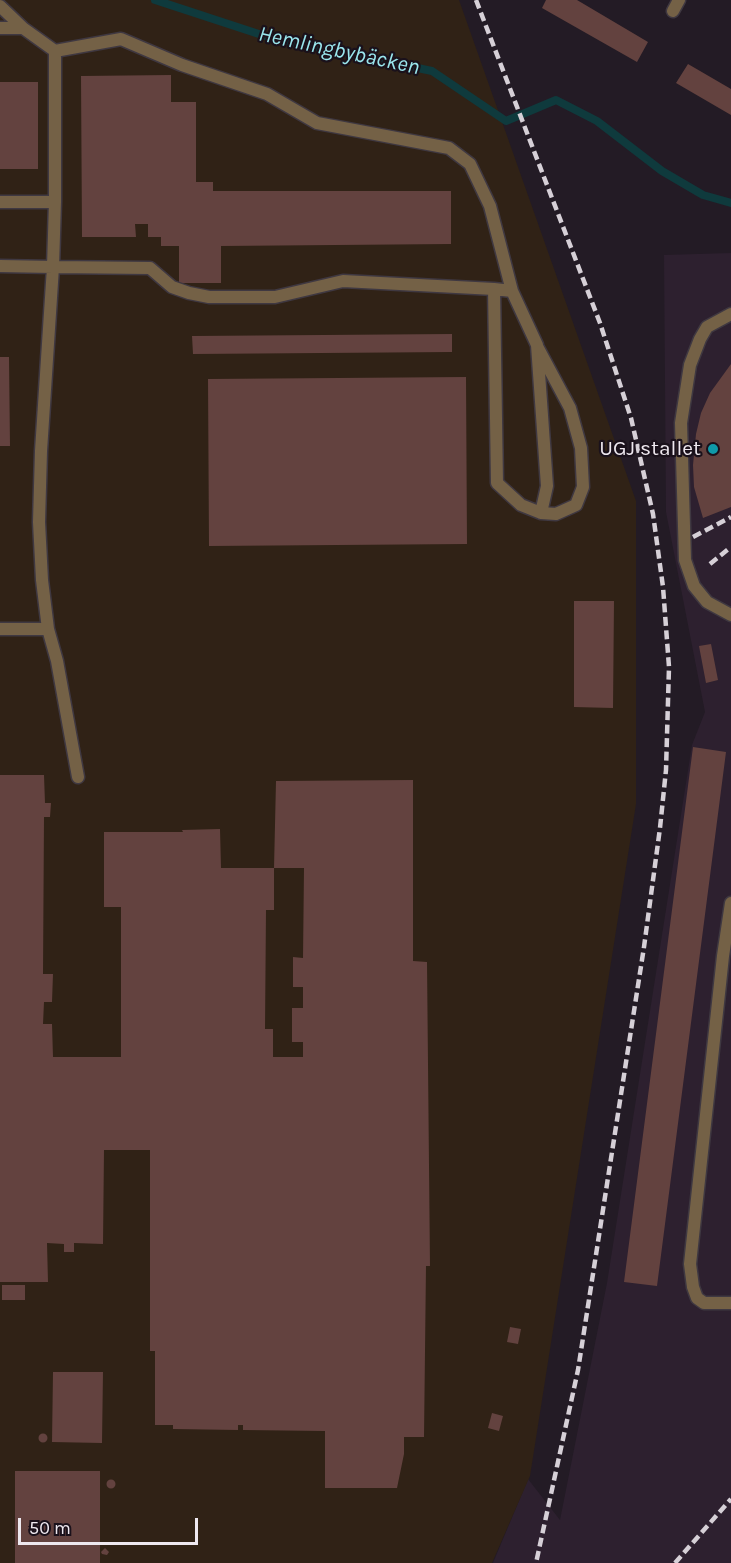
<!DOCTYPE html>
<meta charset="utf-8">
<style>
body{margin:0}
#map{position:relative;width:731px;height:1563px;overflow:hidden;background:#231b25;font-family:Karla,sans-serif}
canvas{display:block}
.scale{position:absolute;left:18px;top:1518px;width:180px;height:27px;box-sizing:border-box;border:3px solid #eee8ef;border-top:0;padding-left:8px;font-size:18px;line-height:21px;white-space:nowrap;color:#eee8ef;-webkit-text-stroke:4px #1a111b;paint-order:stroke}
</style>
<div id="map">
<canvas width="731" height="1563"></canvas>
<div class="scale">50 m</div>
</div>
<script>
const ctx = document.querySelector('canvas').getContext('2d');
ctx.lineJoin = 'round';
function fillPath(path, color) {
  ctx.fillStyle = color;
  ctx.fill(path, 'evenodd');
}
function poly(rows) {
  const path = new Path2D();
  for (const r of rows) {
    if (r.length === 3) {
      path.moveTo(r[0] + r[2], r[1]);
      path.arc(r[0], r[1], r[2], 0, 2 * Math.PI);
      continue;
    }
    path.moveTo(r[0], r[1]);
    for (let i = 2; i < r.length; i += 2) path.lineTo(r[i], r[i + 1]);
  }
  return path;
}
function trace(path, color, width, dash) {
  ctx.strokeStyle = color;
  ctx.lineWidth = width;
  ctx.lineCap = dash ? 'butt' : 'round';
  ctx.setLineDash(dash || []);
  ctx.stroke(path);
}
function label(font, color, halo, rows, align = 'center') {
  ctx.font = font + ' Karla,sans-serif';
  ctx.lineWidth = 4.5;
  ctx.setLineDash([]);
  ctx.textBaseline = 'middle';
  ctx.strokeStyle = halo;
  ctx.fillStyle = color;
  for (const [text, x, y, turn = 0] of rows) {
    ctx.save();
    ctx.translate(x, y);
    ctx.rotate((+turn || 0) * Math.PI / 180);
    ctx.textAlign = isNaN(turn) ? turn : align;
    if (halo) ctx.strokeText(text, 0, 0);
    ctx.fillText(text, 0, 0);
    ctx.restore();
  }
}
const built = poly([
 [731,253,731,1563,493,1563,528,1479,560,1520,607,1283,692,745,705,712,666,512,664,255]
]);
const industrial = poly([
 [0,0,459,0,636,501,636,804,530,1476,492,1563,0,1563]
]);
const stream = poly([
 [155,0,268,37,432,71,506,121,556,100,597,121,662,171,703,195,731,203]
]);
const building = poly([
 [546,0,577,0,648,42,637,62,542,8],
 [688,64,731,89,731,115,676,83],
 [171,75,171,102,196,102,196,182,213,182,213,191,451,191,451,244,221,246,221,283,179,283,179,246,161,246,161,237,148,237,148,224,135,224,136,237,82,237,81,76],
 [0,82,38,82,38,169,0,169],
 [452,334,452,352,193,354,192,336],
 [0,357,9,357,10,446,0,446],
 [731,364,731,507,703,518,694,487,693,465,696,434,701,413,710,393],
 [466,377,467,544,209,546,208,379],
 [574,601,614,601,613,708,574,707],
 [711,644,718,680,706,683,699,646],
 [693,747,726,752,657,1286,624,1282],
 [0,775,44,775,45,803,51,803,50,817,44,817,43,974,53,974,52,1002,44,1002,43,1024,52,1024,53,1057,121,1057,121,907,104,907,104,832,183,832,182,830,220,829,221,868,274,868,274,910,266,910,265,1029,273,1029,273,1057,303,1057,303,1042,292,1042,292,1008,303,1008,303,987,293,987,293,957,303,958,304,868,274,868,276,781,413,780,413,961,427,962,430,1266,426,1266,424,1437,404,1437,404,1454,397,1488,325,1488,325,1431,243,1430,243,1425,238,1425,238,1430,173,1429,173,1425,155,1425,155,1351,150,1351,150,1150,104,1150,103,1244,74,1243,74,1252,64,1252,64,1244,47,1243,48,1282,0,1282],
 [2,1285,25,1285,25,1300,2,1300],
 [510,1327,521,1329,518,1344,507,1342],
 [53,1372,103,1372,102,1443,52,1442],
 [492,1413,503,1416,499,1431,488,1428],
 [43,1438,4.5],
 [15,1471,100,1471,100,1563,15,1563],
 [111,1484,4.5],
 [105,1548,109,1552,107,1555,102,1554,101,1552]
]);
const service = poly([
 [0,6,23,28,55,51,121,39,182,65,267,94,317,123,449,148,470,164,490,206,512,291],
 [673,11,679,0],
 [0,28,23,28],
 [0,202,55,202,53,267,150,268,172,287,189,293,209,297,275,297,343,281,494,289,497,483,521,505,541,513,547,486,537,345,512,291,494,289],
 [55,202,55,51],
 [0,266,53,267,41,451,39,522,42,580,48,629,57,661,78,777],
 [731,314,707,327,700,339,690,365,681,423,685,560,694,586,707,602,731,615],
 [538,348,570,408,581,448,583,487,576,505,556,514,541,513],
 [0,629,48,629],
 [731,903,723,956,690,1264,693,1287,697,1298,704,1303,731,1303]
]);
const rail = poly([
 [476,0,600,323,631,418,653,514,663,587,669,667,666,770,660,828,644,947,578,1370,536,1563],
 [693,537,731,517],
 [710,564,731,547],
 [675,1563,731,1499]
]);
const markers = [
 [713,449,6,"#0f9aa8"]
];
const poiNames = [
 ["UGJ stallet",701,449]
];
const waterNames = [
 ["Hemlingbybäcken",339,51,12]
];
fillPath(built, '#2d202f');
fillPath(industrial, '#302216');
trace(stream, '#0f3a3d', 8);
fillPath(building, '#63423f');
trace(service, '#3f3841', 15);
trace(service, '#746146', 12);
trace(rail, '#d6d0d7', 4.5, [9, 4.5]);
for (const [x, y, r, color] of markers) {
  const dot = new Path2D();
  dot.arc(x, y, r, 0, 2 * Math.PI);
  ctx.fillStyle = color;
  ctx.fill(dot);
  trace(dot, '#1a111b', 2);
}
label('21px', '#eee8ef', '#1a111b', poiNames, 'right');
label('italic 22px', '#9ae6ed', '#1a111b', waterNames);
</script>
